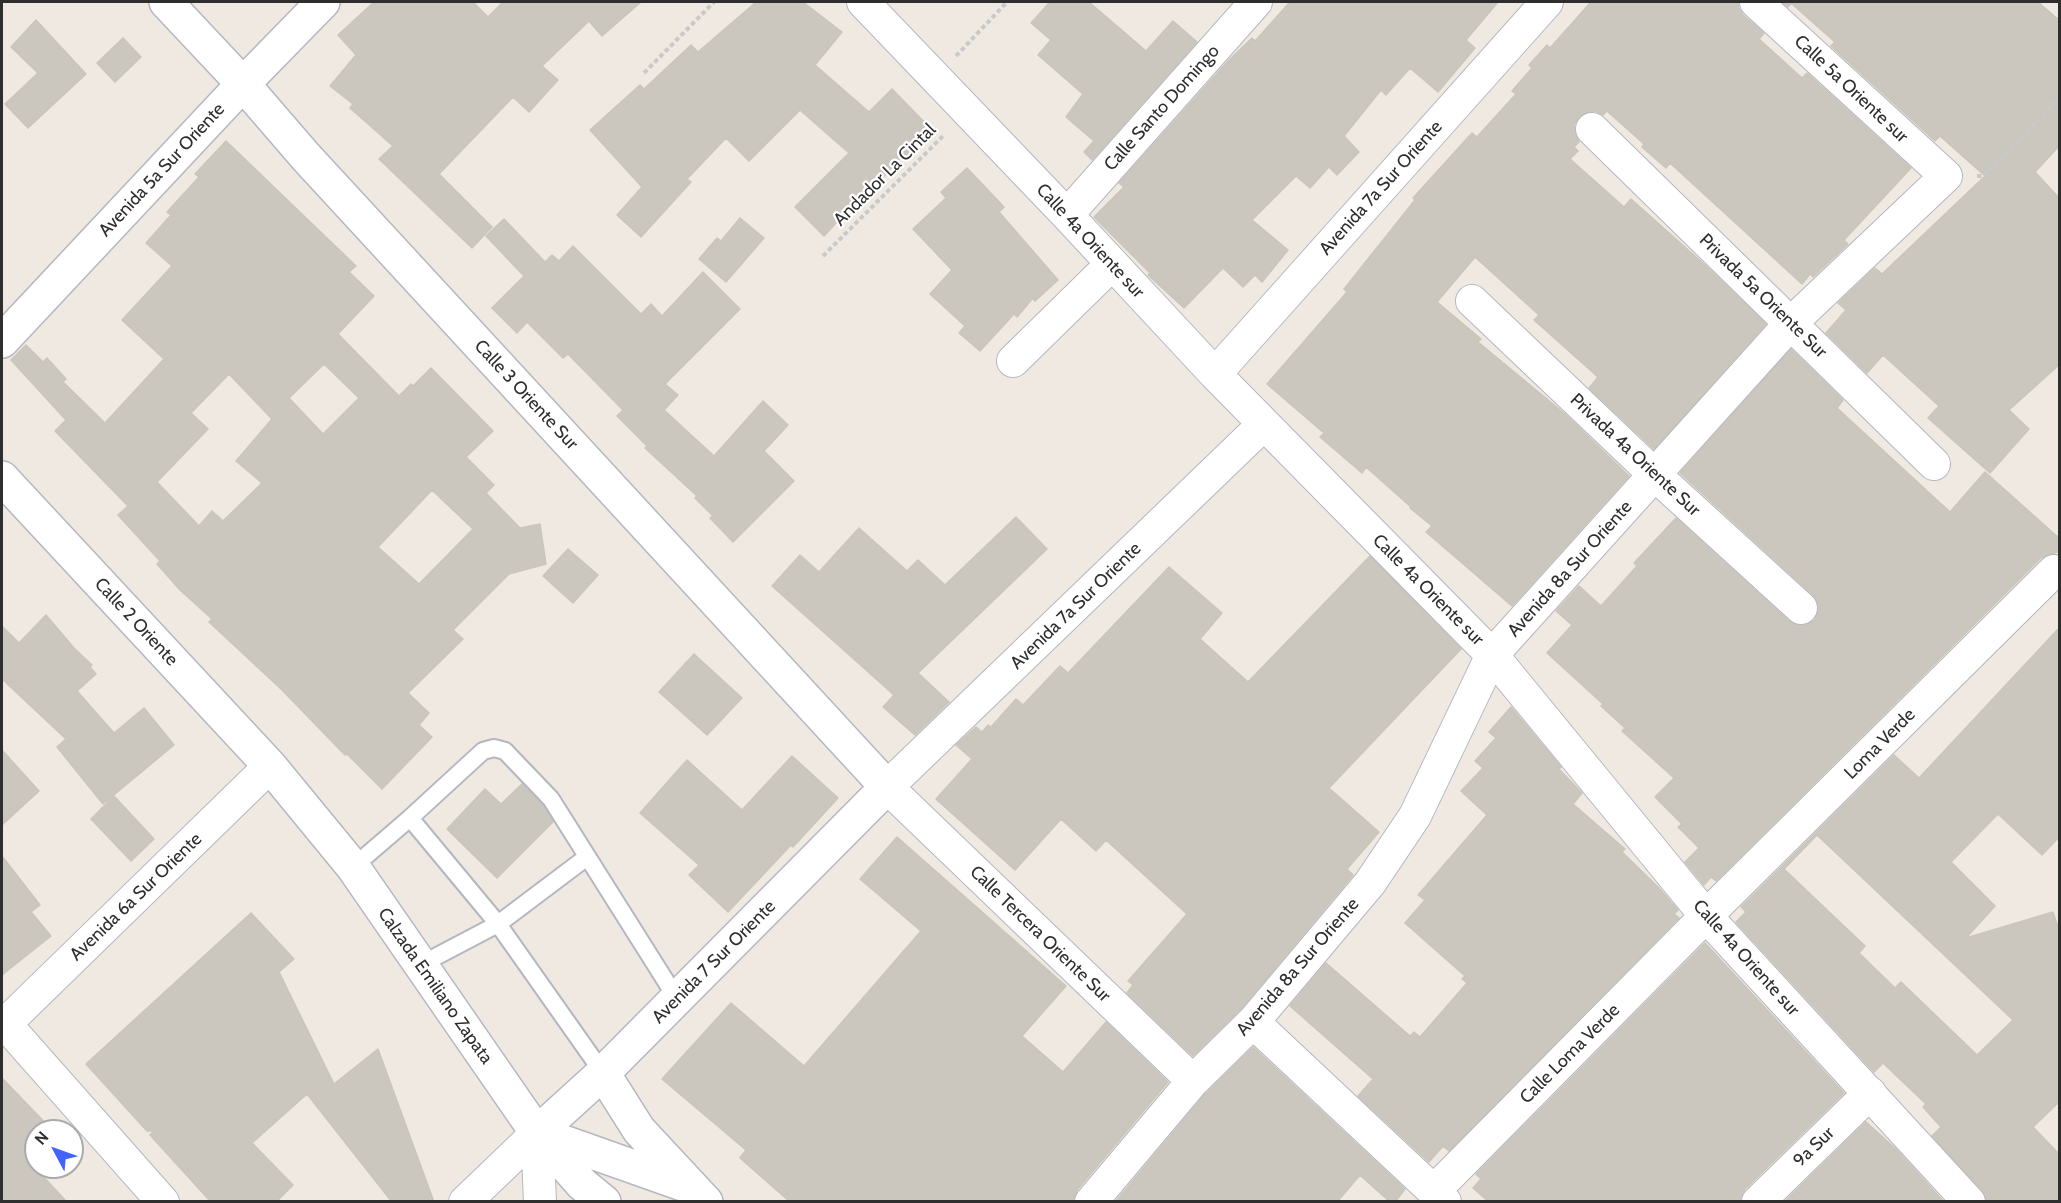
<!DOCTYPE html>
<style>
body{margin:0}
#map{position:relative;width:2061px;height:1203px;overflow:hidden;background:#efe9e1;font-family:Cabin,sans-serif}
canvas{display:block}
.frame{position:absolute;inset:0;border:3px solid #2e2e2e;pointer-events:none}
.north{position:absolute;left:24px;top:1119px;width:60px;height:60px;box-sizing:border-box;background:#fff;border:2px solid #ababab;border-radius:50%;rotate:311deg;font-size:16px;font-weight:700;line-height:24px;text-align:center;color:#2e2e2e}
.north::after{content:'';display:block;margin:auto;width:21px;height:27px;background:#4264fb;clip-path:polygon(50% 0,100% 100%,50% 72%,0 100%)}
</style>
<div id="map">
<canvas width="2061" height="1203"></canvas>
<div class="frame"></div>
<div class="north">N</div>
</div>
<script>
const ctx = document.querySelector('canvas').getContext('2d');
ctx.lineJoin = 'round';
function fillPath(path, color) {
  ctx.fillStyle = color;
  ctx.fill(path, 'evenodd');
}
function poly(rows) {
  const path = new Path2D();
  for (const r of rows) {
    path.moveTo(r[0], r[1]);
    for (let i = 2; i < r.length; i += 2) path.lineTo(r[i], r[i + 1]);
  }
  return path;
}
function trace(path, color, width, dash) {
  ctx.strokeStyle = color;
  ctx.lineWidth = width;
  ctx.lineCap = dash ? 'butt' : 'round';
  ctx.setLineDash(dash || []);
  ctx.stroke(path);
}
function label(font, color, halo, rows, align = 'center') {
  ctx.font = font + ' Cabin,sans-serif';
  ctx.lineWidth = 4.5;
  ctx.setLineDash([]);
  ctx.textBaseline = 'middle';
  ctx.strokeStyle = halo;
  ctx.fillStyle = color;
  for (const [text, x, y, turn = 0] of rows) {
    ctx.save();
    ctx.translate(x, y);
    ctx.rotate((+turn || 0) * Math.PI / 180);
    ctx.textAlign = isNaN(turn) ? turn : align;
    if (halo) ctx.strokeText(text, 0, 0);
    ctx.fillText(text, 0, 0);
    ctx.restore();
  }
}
const building = poly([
 [374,2,473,2,488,17,503,2,641,2,602,36,589,21,542,66,558,80,529,112,513,97,439,174,492,227,472,248,379,159,393,146,350,108,353,104,330,86,356,55,338,35,374,2],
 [756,2,803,2,842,32,815,65,869,112,892,89,933,131,907,157,904,154,880,181,877,179,824,236,795,207,849,153,800,110,749,161,726,138,687,179,691,182,641,237,617,215,642,187,590,130,640,85,644,89,691,45,698,52,756,2],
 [1050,2,1089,2,1146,51,1173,21,1197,42,1092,160,1084,152,1094,141,1066,117,1083,94,1038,55,1051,40,1031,23,1050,2],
 [1290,2,1498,2,1466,40,1475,48,1438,92,1410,68,1386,95,1381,90,1344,136,1359,152,1337,175,1329,167,1310,188,1296,176,1252,220,1288,250,1262,282,1255,275,1243,287,1223,268,1184,308,1148,275,1150,273,1094,217,1124,187,1119,183,1229,60,1252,38,1255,41,1290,2],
 [1591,2,1738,2,1739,8,1743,15,1764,33,1759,39,1802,78,1807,73,1911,168,1844,240,1848,244,1813,277,1810,274,1802,284,1670,163,1666,168,1642,147,1644,144,1607,111,1603,115,1596,111,1588,112,1579,117,1574,125,1575,134,1579,142,1574,147,1578,151,1570,159,1624,207,1631,199,1705,265,1766,324,1654,449,1589,388,1598,377,1534,320,1539,315,1475,257,1437,302,1481,339,1478,342,1565,414,1629,476,1512,606,1426,532,1432,526,1410,508,1411,507,1366,467,1362,473,1320,437,1324,433,1267,384,1347,292,1344,289,1415,200,1413,198,1472,133,1477,137,1516,94,1512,91,1532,68,1529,65,1547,45,1550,48,1591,2],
 [1782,2,2038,2,2060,21,2060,145,2035,172,2060,199,2060,364,2009,410,2029,429,1990,473,1928,418,1939,406,1883,355,1867,373,1826,333,1846,310,1838,303,1875,268,1882,274,1985,176,1940,136,1935,141,1831,46,1835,42,1791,3,1788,7,1782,2],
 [36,20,86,74,28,128,5,104,38,73,11,47,36,20],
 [123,38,141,57,115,82,97,63,123,38],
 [226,141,356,266,349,272,374,296,338,334,399,396,411,384,413,386,431,368,493,431,466,457,494,485,486,493,520,528,540,524,546,564,509,574,453,630,463,639,408,693,429,713,419,725,432,737,382,789,347,754,345,755,281,689,209,622,212,619,180,590,157,564,160,561,118,515,128,506,55,431,66,420,11,360,26,345,43,362,47,358,66,379,63,382,105,423,164,359,122,320,172,266,146,243,171,215,167,212,199,177,195,174,226,141],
 [324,364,359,398,323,434,289,398,324,364],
 [229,374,272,419,236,461,262,483,223,521,212,511,199,526,157,482,208,429,191,413,229,374],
 [432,490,473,529,419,584,378,547,432,490],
 [967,168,1004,207,999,212,1058,280,1035,301,1033,298,1017,317,1014,314,980,351,959,333,965,326,930,294,952,270,913,229,946,198,941,192,967,168],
 [740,218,764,238,726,282,699,259,717,238,721,241,740,218],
 [504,219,545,262,552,255,559,261,573,246,641,314,651,304,662,316,703,272,740,309,665,384,678,395,664,410,714,456,763,401,788,425,764,451,794,481,733,542,710,518,713,516,695,498,697,496,645,448,647,446,617,416,623,410,568,354,563,358,527,322,517,333,492,308,524,276,486,236,504,219],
 [1791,349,1843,400,1837,408,1950,512,1985,472,2060,539,2060,551,2041,558,1716,881,1711,877,1704,885,1685,862,1699,848,1678,827,1682,824,1655,797,1674,778,1622,731,1625,728,1601,706,1603,704,1547,653,1572,625,1556,611,1579,586,1601,606,1637,566,1634,563,1676,518,1789,621,1797,625,1806,625,1815,620,1818,612,1818,603,1813,595,1680,473,1791,349],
 [1016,517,1047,549,918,673,949,702,915,735,883,707,894,695,772,586,800,555,819,572,859,528,907,571,918,560,945,585,1016,517],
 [568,549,598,575,573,603,543,576,568,549],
 [1370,556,1461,649,1329,788,1379,832,1347,869,1353,875,1240,1010,1193,1056,1127,993,1133,985,1128,981,1187,914,1106,840,1096,851,1061,819,1015,870,936,799,972,759,956,745,976,727,982,732,988,725,991,727,1016,699,1023,705,1060,666,1068,673,1169,567,1222,613,1200,639,1248,682,1370,556],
 [46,615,74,648,92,665,90,667,96,674,77,691,114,733,144,708,174,745,103,804,57,747,66,739,2,679,2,626,19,643,46,615],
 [2060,627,2060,836,2042,855,1998,814,1951,862,1995,906,1966,938,2053,912,2060,933,2060,1101,2033,1127,2060,1155,2060,1202,1986,1202,1982,1190,1932,1136,1941,1127,1923,1107,1926,1104,1883,1063,1874,1072,1736,922,1746,912,1741,907,1894,755,1919,778,2060,627],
 [1817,835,2013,1020,1977,1055,1901,982,1895,988,1859,953,1865,946,1784,869,1817,835],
 [694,654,742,698,707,735,659,692,694,654],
 [1511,707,1561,767,1559,769,1582,793,1573,804,1625,849,1622,852,1659,888,1678,910,1674,914,1679,918,1449,1151,1443,1146,1429,1162,1358,1096,1373,1079,1290,1006,1326,963,1410,1036,1414,1032,1420,1037,1467,983,1462,979,1465,976,1405,923,1425,900,1418,895,1487,815,1461,791,1483,768,1475,761,1496,738,1489,732,1511,707],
 [2,750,39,791,2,825,2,750],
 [792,756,838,798,793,847,791,845,728,912,689,875,699,865,640,813,687,760,742,810,792,756],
 [522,784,543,806,553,822,497,878,447,829,485,789,501,804,522,784],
 [114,796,154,839,131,861,91,819,114,796],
 [897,837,1066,986,1022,1036,1063,1072,1106,1022,1168,1082,1077,1190,1073,1202,790,1202,740,1158,746,1150,662,1079,731,1003,804,1066,921,931,860,879,897,837],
 [2,856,40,905,31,912,51,936,2,975,2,856],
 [251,913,294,959,279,972,334,1084,378,1049,434,1202,392,1202,307,1094,252,1143,293,1185,276,1202,211,1202,150,1135,154,1131,147,1131,86,1064,251,913],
 [1705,943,1844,1093,1745,1189,1741,1197,1741,1202,1489,1202,1473,1188,1481,1179,1476,1174,1705,943],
 [1253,1047,1405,1189,1395,1202,1390,1202,1360,1175,1337,1202,1115,1202,1206,1093,1253,1047],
 [2,1078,53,1131,36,1131,36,1169,67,1202,2,1202,2,1078],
 [1866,1122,1896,1149,1944,1202,1784,1202,1866,1122]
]);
const path = poly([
 [956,56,1007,2],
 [644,73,714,2],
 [1977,176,1983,176,2060,97],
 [823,256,945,134]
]);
const service = poly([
 [410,818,498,924,603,1073],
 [353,867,410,818,483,751,494,748,505,751,551,799,677,999],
 [420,965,498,924,587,857]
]);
const minor = poly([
 [863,2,1067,215,1215,374,1492,655,1706,916,1969,1202],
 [1592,129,1934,464],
 [1067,215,1256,2],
 [1472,301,1655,475,1801,608],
 [1013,361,1112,264],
 [1215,374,1547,2],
 [2,1020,163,1202],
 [1253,1022,1445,1202],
 [2,1027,270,766],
 [1193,1081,887,787,1264,424],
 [537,1133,540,1202],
 [1434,1191,1706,916,2054,571],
 [465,1202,537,1133],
 [1091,1202,1193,1081,1253,1022,1370,883,1415,816,1492,655,1791,323,1946,176,1756,2],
 [1758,1202,1870,1093]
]);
const tertiary = poly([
 [2,341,243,84,323,2]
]);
const secondary = poly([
 [166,2,243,84,306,157,887,787,603,1073,537,1133],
 [2,478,270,766,353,867,537,1133,582,1184,604,1202],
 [603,1073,639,1130,706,1202],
 [538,1133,688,1186]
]);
const streetNames = [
 ["Calle 5a Oriente sur",1851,89,43],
 ["Calle Santo Domingo",1162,108,-48],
 ["Avenida 5a Sur Oriente",162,170,-47],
 ["Andador La Cintal",885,175,-45],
 ["Avenida 7a Sur Oriente",1381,188,-48],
 ["Calle 4a Oriente sur",1090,241,47],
 ["Privada 5a Oriente Sur",1763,296,44],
 ["Calle 3 Oriente Sur",526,395,47],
 ["Privada 4a Oriente Sur",1635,455,43],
 ["Avenida 8a Sur Oriente",1570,569,-48],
 ["Calle 4a Oriente sur",1428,590,45],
 ["Avenida 7a Sur Oriente",1076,606,-44],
 ["Calle 2 Oriente",136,622,47],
 ["Loma Verde",1880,744,-45],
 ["Avenida 6a Sur Oriente",136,897,-44],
 ["Calle Tercera Oriente Sur",1040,934,44],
 ["Calle 4a Oriente sur",1746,958,48],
 ["Avenida 7 Sur Oriente",714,962,-45],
 ["Avenida 8a Sur Oriente",1298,967,-49],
 ["Calzada Emiliano Zapata",435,986,55],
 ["Calle Loma Verde",1570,1054,-45],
 ["9a Sur",1814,1147,-44]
];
fillPath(building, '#cbc7bf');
trace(building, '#cbc5ba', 1.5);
trace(service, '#b4b7c1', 20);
trace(minor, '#b4b7c1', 34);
trace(tertiary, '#b4b7c1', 36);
trace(secondary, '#b4b7c1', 36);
trace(path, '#c9c9c9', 4, [4.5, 3]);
trace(service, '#fff', 16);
trace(minor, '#fff', 32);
trace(tertiary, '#fff', 33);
trace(secondary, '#fff', 33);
label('18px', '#2e2e2e', '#fff', streetNames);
</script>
